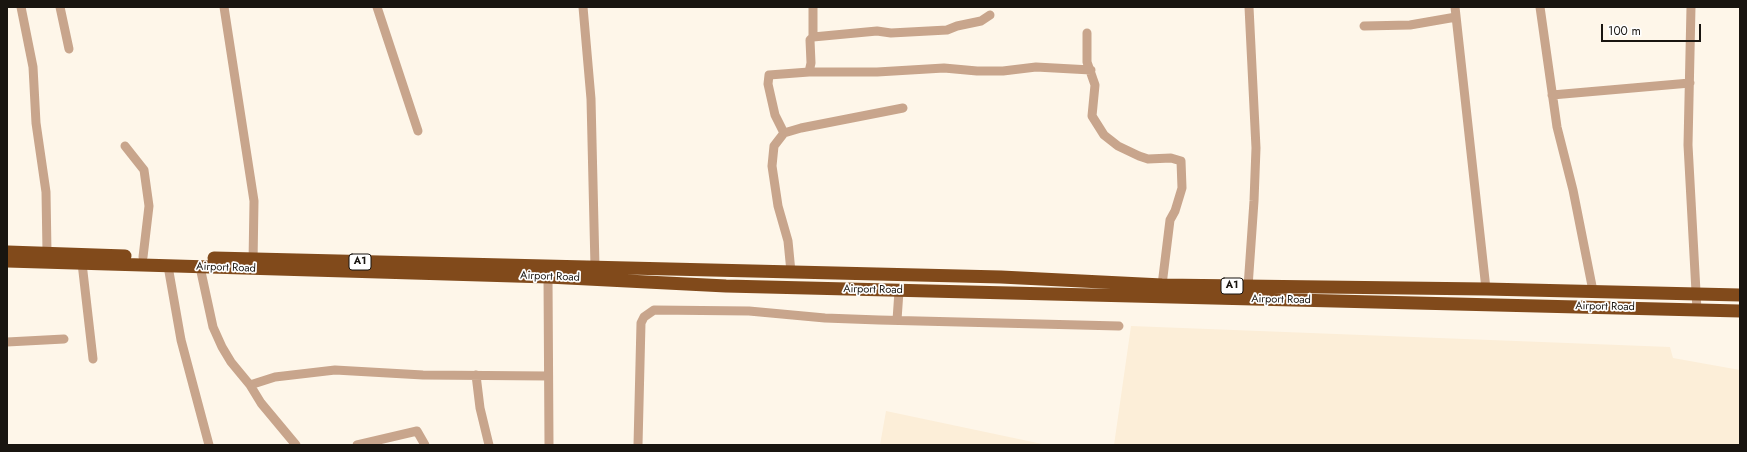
<!DOCTYPE html>
<style>
body{margin:0}
#map{position:relative;width:1747px;height:452px;overflow:hidden;background:#fef6e9;font-family:Jost,sans-serif}
canvas{display:block}
.frame{position:absolute;inset:0;border:8px solid #191510;pointer-events:none}
.scale{position:absolute;left:1601px;top:24px;width:100px;height:18px;box-sizing:border-box;border:2px solid #191510;border-top:0;padding-left:5px;font-size:12px;line-height:14px;white-space:nowrap;color:#191510;-webkit-text-stroke:3px #fff;paint-order:stroke}
</style>
<div id="map">
<canvas width="1747" height="452"></canvas>
<div class="frame"></div>
<div class="scale">100 m</div>
</div>
<script>
const ctx = document.querySelector('canvas').getContext('2d');
ctx.lineJoin = 'round';
function fillPath(path, color) {
  ctx.fillStyle = color;
  ctx.fill(path, 'evenodd');
}
function poly(rows) {
  const path = new Path2D();
  for (const r of rows) {
    path.moveTo(r[0], r[1]);
    for (let i = 2; i < r.length; i += 2) path.lineTo(r[i], r[i + 1]);
  }
  return path;
}
function trace(path, color, width, dash) {
  ctx.strokeStyle = color;
  ctx.lineWidth = width;
  ctx.lineCap = dash ? 'butt' : 'round';
  ctx.setLineDash(dash || []);
  ctx.stroke(path);
}
function label(font, color, halo, rows, align = 'center') {
  ctx.font = font + ' Jost,sans-serif';
  ctx.lineWidth = 3.5;
  ctx.setLineDash([]);
  ctx.textBaseline = 'middle';
  ctx.strokeStyle = halo;
  ctx.fillStyle = color;
  for (const [text, x, y, turn = 0] of rows) {
    ctx.save();
    ctx.translate(x, y);
    ctx.rotate((+turn || 0) * Math.PI / 180);
    ctx.textAlign = isNaN(turn) ? turn : align;
    if (halo) ctx.strokeText(text, 0, 0);
    ctx.fillText(text, 0, 0);
    ctx.restore();
  }
}
const built = poly([
 [1131,326,1670,347,1673,358,1740,370,1740,445,1114,445],
 [886,411,1047,445,880,445]
]);
const minor = poly([
 [21,7,33,67,36,123,46,192,47,252],
 [60,7,69,49],
 [224,7,254,201,253,263],
 [377,7,418,131],
 [583,7,591,99,595,267],
 [1455,7,1486,289],
 [1540,7,1557,127,1573,190,1593,291],
 [1691,7,1688,145,1697,310],
 [1364,26,1410,25,1456,17],
 [1087,33,1087,62,1095,85,1092,116,1104,135,1118,146,1139,156,1148,159,1171,158,1181,161,1182,188,1175,211,1170,220,1162,285],
 [813,37,877,31,891,33,947,30,957,26,981,21,990,15],
 [809,72,877,72,944,68,977,71,1003,71,1036,67,1091,70],
 [1552,95,1690,83],
 [784,133,801,128,903,108],
 [125,146,144,170,149,206,143,257],
 [82,263,93,359],
 [168,266,181,340,209,445],
 [200,267,213,327,222,347,231,362,250,385,261,403,296,445],
 [791,272,788,241,778,206,772,166,774,146,784,133,775,115,768,84,769,75,809,72,811,63,810,40,813,37,813,7],
 [548,277,549,445],
 [1248,287,1254,201,1256,148,1249,7],
 [897,320,899,291],
 [7,342,64,339],
 [476,375,480,408,489,445],
 [250,385,275,377,335,370,423,375,548,376],
 [357,445,417,431,425,445],
 [638,445,641,323,644,317,654,310,749,311,825,318,879,320,1119,326]
]);
const highway = poly([
 [8,252,125,256],
 [214,258,1001,277,1162,285,1486,289,1740,295],
 [7,261,548,277,726,286,1740,311]
]);
const shields = [
 [360,262,22],
 [1232,286,22]
];
const shieldNames = [
 ["A1",360,262],
 ["A1",1232,286]
];
const streetNames = [
 ["Airport Road",226,268,2],
 ["Airport Road",550,277,2],
 ["Airport Road",873,290,1],
 ["Airport Road",1281,300,1],
 ["Airport Road",1605,307,1]
];
fillPath(built, '#fceed8');
trace(minor, '#c8a58c', 9);
trace(highway, '#814a1b', 13);
for (const [x, y, w] of shields) {
  const box = new Path2D();
  box.roundRect(x - w / 2, y - 8, w, 16, 3);
  ctx.fillStyle = '#fff';
  ctx.fill(box);
  trace(box, '#191510', 1);
}
label('bold 10px', '#191510', null, shieldNames);
label('11px', '#191510', '#fff', streetNames);
</script>
